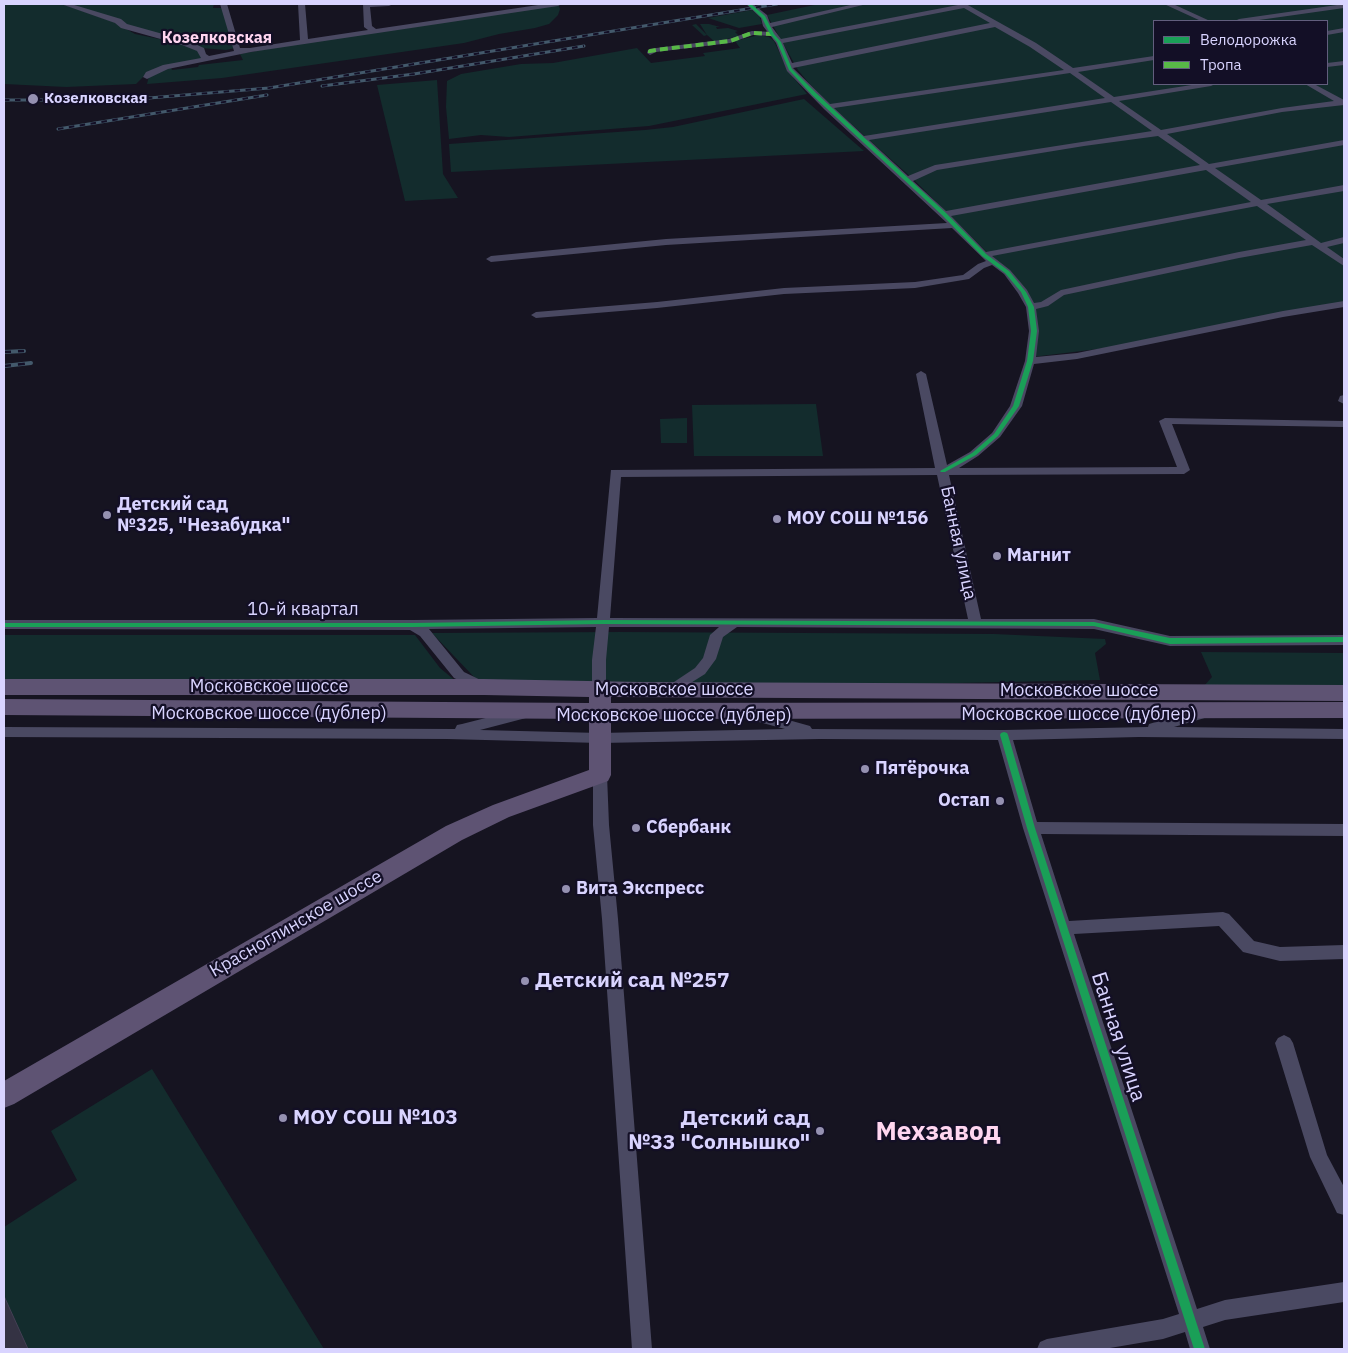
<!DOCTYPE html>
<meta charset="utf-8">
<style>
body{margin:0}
#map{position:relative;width:1348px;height:1353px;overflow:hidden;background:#161421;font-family:"IBM Plex Sans",sans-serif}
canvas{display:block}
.frame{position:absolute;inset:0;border:5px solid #d9d4ff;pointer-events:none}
.legend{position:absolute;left:1153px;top:20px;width:175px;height:65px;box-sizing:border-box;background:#130f26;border:1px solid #625e7d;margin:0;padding:6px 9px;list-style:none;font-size:15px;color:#d9d4ff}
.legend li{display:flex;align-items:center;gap:10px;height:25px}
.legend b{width:25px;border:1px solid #625e7d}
</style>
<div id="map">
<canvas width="1348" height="1353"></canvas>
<div class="frame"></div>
<ul class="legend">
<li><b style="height:6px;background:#1a9f57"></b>Велодорожка</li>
<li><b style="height:6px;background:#58b947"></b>Тропа</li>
</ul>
</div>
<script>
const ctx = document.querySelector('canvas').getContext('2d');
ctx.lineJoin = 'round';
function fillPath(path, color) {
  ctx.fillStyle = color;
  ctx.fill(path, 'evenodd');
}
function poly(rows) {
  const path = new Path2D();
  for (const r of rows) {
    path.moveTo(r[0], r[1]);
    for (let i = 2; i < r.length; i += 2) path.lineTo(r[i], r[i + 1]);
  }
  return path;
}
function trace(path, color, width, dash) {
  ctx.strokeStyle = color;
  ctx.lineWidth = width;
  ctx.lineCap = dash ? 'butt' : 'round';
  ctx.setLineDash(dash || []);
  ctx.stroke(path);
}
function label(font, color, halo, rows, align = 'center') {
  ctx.font = font + ' "IBM Plex Sans",sans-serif';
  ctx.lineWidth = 4.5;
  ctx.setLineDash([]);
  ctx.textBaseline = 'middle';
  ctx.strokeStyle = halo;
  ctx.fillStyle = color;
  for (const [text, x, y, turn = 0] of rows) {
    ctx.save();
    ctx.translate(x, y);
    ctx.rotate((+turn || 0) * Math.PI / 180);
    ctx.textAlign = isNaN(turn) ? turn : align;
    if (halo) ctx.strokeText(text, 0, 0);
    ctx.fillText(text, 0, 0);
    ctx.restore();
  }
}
const green = poly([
 [4,4,62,4,114,22,135,34,184,44,198,51,202,59,161,67,144,76,136,84,66,87,4,84],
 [70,4,214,4,213,8,222,8,235,48,226,50,201,48,124,25],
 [558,4,560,9,558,15,549,24,535,28,499,34,464,43,222,78,147,84,149,76,171,67,172,70,198,67,199,65,243,60,240,54,266,49],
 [819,4,1344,4,1344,302,1246,320,1131,345,1032,357,1038,331,1016,281,913,179,832,107,807,81,798,70,767,15],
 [1154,21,1327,21,1327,84,1154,84],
 [752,10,759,15,762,24,739,28,708,18],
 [696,24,707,35,700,24,709,24,720,27,716,27,717,29,728,28,738,31,735,32,739,36,715,42,707,35,704,36,692,25],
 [759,35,769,37,774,41,788,71,807,94,649,126,509,137,481,135,449,139,446,107,447,81,461,74,521,64,553,63,637,48,651,63,705,56,703,53,740,48,735,41],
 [437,80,443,174,458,198,405,201,377,85],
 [804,99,864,151,451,172,449,144,645,130,673,127],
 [816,404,823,456,694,456,692,405],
 [687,418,687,443,661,443,660,419],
 [619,632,994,634,1105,639,1106,644,1095,653,1100,680,673,689,495,687,474,677,432,633],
 [4,635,415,635,440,668,463,687,4,687],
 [1201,652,1343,653,1344,688,1203,687,1212,677],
 [152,1069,324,1349,4,1349,4,1227,77,1180,51,1131]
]);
const building = poly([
 [4,1296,28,1349,4,1349,4,1296]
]);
const pedestrian = poly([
 [752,31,772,32,775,34,772,36,753,35,730,43,656,52,650,55,647,53,648,50,656,48,729,39,752,31]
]);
const minor = poly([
 [61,4,71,4,121,19,127,24,188,41,204,48,206,54,209,56,234,51,220,4,227,4,240,48,250,48,300,40,298,4,305,4,308,39,368,30,364,27,363,4,393,4,389,6,370,7,372,26,376,29,545,4,562,4,558,6,251,52,168,69,147,79,143,77,146,72,163,65,201,58,197,51,182,45,121,28,115,23,61,4],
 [746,4,753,4,767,15,770,23,855,4,867,4,772,27,781,39,958,5,958,4,966,4,1036,43,1073,68,1154,56,1154,60,1078,72,1114,97,1198,84,1215,84,1211,86,1119,101,1161,130,1282,108,1334,101,1305,84,1314,84,1344,100,1344,105,1282,112,1167,134,1209,164,1344,140,1344,145,1215,168,1261,200,1344,185,1344,191,1267,204,1321,243,1344,237,1344,243,1327,247,1344,259,1344,266,1312,245,1239,258,1064,295,1048,306,1036,309,1039,331,1036,357,1077,353,1283,311,1344,301,1344,307,1283,317,1077,359,1034,364,1022,406,1000,437,978,456,959,468,1177,467,1159,421,1165,418,1344,421,1344,427,1172,424,1190,470,1184,474,949,475,981,619,1094,619,1170,636,1344,635,1344,645,1170,646,1094,629,737,627,723,637,716,659,705,674,673,694,668,692,666,689,668,686,695,668,703,658,710,635,719,627,609,627,606,660,606,689,604,692,599,694,594,692,592,689,592,660,596,627,429,629,464,672,489,684,491,687,489,690,484,692,454,678,420,636,410,630,4,629,4,620,413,620,597,618,611,470,935,468,916,374,921,371,926,374,947,465,970,452,992,433,1010,406,1025,361,1029,331,1026,307,1018,293,1004,274,992,265,984,268,969,279,915,288,784,294,657,308,536,318,531,315,536,312,657,302,784,288,915,282,963,275,978,264,986,261,952,228,666,245,491,262,486,259,491,256,666,239,947,223,824,109,787,71,776,43,763,26,761,18,746,4],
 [964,8,990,23,792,63,783,43,964,8],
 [995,27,1030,47,1064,70,830,104,793,68,995,27],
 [1070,73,1105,98,864,136,834,108,1070,73],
 [1111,102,1152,131,935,165,908,176,869,140,1111,102],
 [1158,136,1200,165,946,211,913,181,937,170,1084,146,1158,136],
 [1206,170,1251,202,986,252,951,216,1206,170],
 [1257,206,1306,240,1239,252,1061,290,1041,302,1034,303,1027,290,1010,270,992,256,1257,206],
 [937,475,968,619,610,618,621,477,937,475],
 [1164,4,1173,4,1210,21,1201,21,1164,4],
 [1344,4,1344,8,1252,21,1235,21,1239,19,1344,4],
 [1344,28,1344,32,1327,35,1327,31,1344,28],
 [1344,61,1344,65,1327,67,1327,63,1344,61],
 [1344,395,1344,404,1338,401,1340,396,1344,395],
 [1203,708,1208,709,1210,713,1208,717,1174,727,1344,729,1344,739,1139,737,1013,740,1037,822,1344,824,1344,836,1041,834,1069,921,1223,912,1229,914,1254,941,1280,947,1344,945,1344,959,1280,961,1243,952,1219,926,1074,934,1197,1309,1225,1300,1344,1282,1344,1302,1225,1320,1203,1327,1210,1349,1190,1349,1185,1332,1163,1339,1104,1349,1037,1349,1040,1342,1047,1339,1163,1319,1179,1314,1023,828,998,740,820,739,600,743,447,739,4,737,4,727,455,729,457,725,462,724,521,709,526,710,528,714,526,718,480,730,600,733,785,729,744,718,742,714,744,710,749,709,810,726,812,729,1004,730,1148,727,1149,724,1203,708],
 [600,769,605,771,607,775,609,825,618,919,652,1349,632,1349,602,919,593,825,593,775,595,771,600,769],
 [1284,1035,1290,1038,1293,1043,1327,1155,1344,1187,1344,1215,1337,1213,1310,1157,1275,1043,1278,1038,1284,1035]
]);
const primary = poly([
 [4,679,484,679,640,682,1344,685,1344,701,611,697,611,703,1344,702,1344,718,611,719,611,775,608,781,509,817,462,840,14,1104,4,1108,4,1081,446,826,493,805,589,770,589,719,4,715,4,699,589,703,589,697,484,695,4,695,4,679]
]);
const railFar1 = poly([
 [322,86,414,74,584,46],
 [4,100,125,100,269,88,777,4],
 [58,129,267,95]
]);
const rail = poly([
 [4,352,24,351],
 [4,366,31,363]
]);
const quiet = poly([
 [650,53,650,51,656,50,730,41,752,33,772,34]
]);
const cycleway = poly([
 [747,4,751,4,765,16,774,34,781,42,792,69,816,93,946,213,986,254,1009,271,1026,292,1034,307,1037,331,1033,361,1019,406,998,436,976,455,945,472,941,472,940,471,972,453,994,434,1013,406,1027,361,1031,331,1028,307,1021,292,1005,273,982,256,942,215,812,95,789,70,777,42,770,34,762,18,747,4],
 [603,620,1094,622,1170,638,1344,637,1344,642,1170,644,1094,626,603,624,413,627,4,627,4,623,413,623,603,620],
 [1004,732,1007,733,1008,735,1035,828,1205,1349,1194,1349,1027,828,1000,735,1001,733,1004,732]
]);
const markers = [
 [33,99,6,"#9591b1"],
 [107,515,5,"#9591b1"],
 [777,519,5,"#9591b1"],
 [997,556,5,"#9591b1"],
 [865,769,5,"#9591b1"],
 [1000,801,5,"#9591b1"],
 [636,828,5,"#9591b1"],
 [566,889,5,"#9591b1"],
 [525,981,5,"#9591b1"],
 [283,1118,5,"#9591b1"],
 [820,1131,5,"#9591b1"]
];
const farPoinames = [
 ["Козелковская",44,99]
];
const farNeighbourhoodnames = [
 ["Козелковская",217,38]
];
const poiNames = [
 ["Детский сад",117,505],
 ["№325, \"Незабудка\"",117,526],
 ["МОУ СОШ №156",787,519],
 ["Магнит",1007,556],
 ["Пятёрочка",875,769],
 ["Остап",990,801,"right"],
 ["Сбербанк",646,828],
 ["Вита Экспресс",576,889]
];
const streetNames = [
 ["Банная улица",958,543,78],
 ["10-й квартал",303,610],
 ["Московское шоссе",269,687],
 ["Московское шоссе",674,690],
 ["Московское шоссе",1079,691],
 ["Московское шоссе (дублер)",269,714],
 ["Московское шоссе (дублер)",1079,715],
 ["Московское шоссе (дублер)",674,716],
 ["Красноглинское шоссе",296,924,-30]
];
const nearPoinames = [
 ["Детский сад №257",535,981],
 ["МОУ СОШ №103",293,1118],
 ["Детский сад",810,1119,"right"],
 ["№33 \"Солнышко\"",810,1143,"right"]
];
const nearStreetnames = [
 ["Банная улица",1118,1037,72]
];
const nearDistrictnames = [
 ["Мехзавод",938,1132]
];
fillPath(green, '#132c2d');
fillPath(building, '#343243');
trace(building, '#433f54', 1);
fillPath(pedestrian, '#4a4962');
fillPath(minor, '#4a4962');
fillPath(primary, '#5e5373');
trace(railFar1, '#43596b', 3);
trace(rail, '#43596b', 4);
trace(railFar1, '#130f26', 2, [5.5]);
trace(rail, '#130f26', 2.5, [7]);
trace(quiet, '#58b947', 4, [8, 4]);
fillPath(cycleway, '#1a9f57');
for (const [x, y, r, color] of markers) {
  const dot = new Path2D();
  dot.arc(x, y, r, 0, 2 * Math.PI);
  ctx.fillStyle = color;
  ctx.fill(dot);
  trace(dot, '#130f26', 2);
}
label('bold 15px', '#d9d4ff', '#130f26', farPoinames, 'left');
label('bold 16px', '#ffd6f0', '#130f26', farNeighbourhoodnames);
label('bold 18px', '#d9d4ff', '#130f26', poiNames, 'left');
label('18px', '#d9d4ff', '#130f26', streetNames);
label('bold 21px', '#d9d4ff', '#130f26', nearPoinames, 'left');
label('21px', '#d9d4ff', '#130f26', nearStreetnames);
label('bold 26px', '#ffd6f0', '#130f26', nearDistrictnames);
</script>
